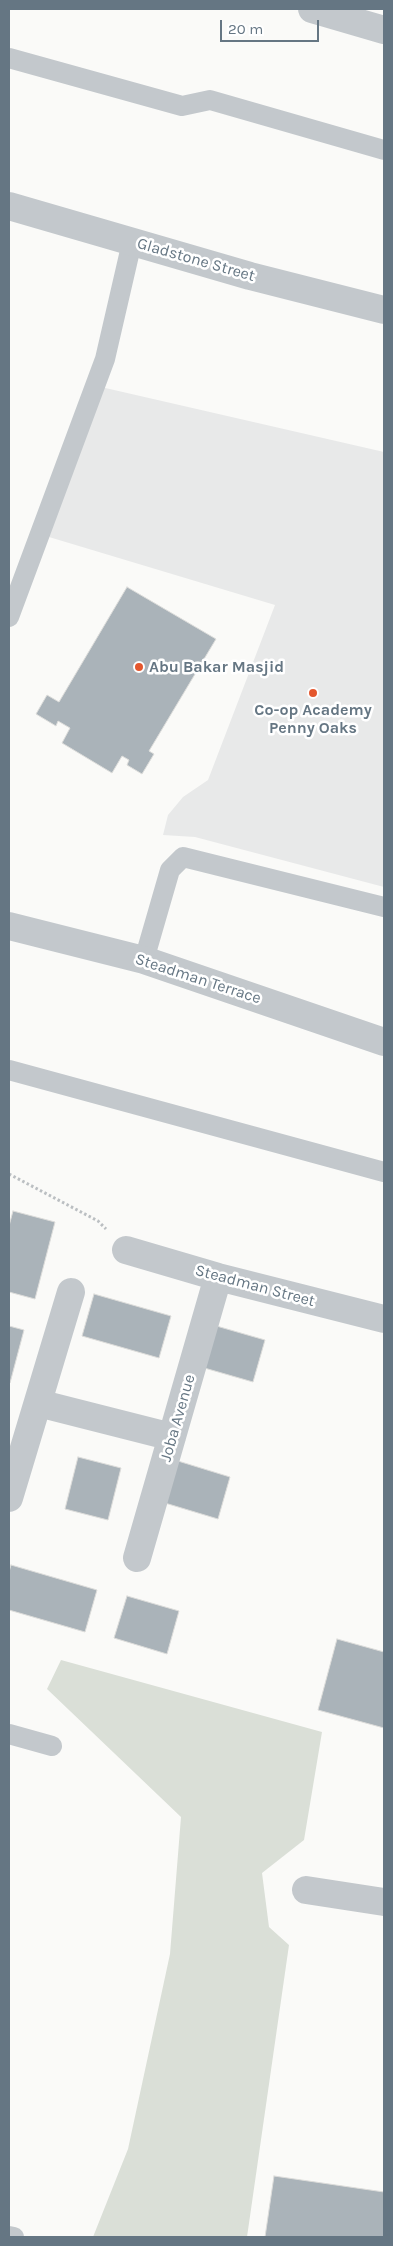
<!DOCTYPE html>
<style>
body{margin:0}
#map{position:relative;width:393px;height:2246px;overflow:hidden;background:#fafaf8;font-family:Karla,sans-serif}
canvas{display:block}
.frame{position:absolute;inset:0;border:10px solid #657683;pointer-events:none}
.scale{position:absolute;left:220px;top:20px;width:99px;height:22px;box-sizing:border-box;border:2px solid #657683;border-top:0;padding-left:6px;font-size:15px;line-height:18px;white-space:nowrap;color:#657683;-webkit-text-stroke:4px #fff;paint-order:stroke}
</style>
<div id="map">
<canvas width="393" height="2246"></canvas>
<div class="frame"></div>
<div class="scale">20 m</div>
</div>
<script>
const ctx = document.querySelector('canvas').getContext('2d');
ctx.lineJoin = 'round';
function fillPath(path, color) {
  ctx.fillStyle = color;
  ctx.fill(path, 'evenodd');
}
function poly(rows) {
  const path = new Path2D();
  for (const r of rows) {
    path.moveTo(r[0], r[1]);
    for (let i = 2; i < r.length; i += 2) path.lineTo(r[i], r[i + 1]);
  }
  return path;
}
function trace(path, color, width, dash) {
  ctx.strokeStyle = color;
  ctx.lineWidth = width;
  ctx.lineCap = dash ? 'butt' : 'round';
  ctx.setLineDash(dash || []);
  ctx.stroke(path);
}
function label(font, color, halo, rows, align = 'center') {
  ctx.font = font + ' Karla,sans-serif';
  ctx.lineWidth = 5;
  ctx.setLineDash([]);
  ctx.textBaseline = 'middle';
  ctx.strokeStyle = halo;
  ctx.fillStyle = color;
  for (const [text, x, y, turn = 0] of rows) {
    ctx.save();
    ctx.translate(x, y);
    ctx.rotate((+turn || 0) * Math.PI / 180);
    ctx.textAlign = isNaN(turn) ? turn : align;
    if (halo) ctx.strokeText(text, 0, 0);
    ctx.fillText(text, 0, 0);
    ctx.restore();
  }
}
const built = poly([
 [101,387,384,452,384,887,195,837,163,835,168,815,183,797,208,780,275,605,49,537]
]);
const green = poly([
 [61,1660,322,1732,304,1840,262,1873,269,1927,289,1945,247,2237,93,2237,128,2149,170,1954,181,1817,47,1689]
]);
const building = poly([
 [127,587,216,639,149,751,154,754,142,774,127,765,129,760,122,756,112,773,62,743,70,728,58,721,56,726,36,714,47,695,59,702,127,587],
 [13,1211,55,1222,35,1299,9,1292,9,1226,13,1211],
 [94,1294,171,1316,159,1358,82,1336,94,1294],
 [213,1325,265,1340,253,1382,201,1367,213,1325],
 [9,1326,24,1330,10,1383,9,1382,9,1326],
 [78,1457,121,1468,108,1520,65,1509,78,1457],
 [178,1461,230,1477,218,1519,165,1503,178,1461],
 [11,1565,97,1590,85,1632,9,1610,9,1572,11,1565],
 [127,1596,179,1611,167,1654,114,1638,127,1596],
 [337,1639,384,1652,384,1728,318,1710,337,1639],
 [274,2176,384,2192,384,2237,265,2237,274,2176]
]);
const path = poly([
 [9,1174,98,1221,106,1229]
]);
const lane = poly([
 [9,58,182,106,210,100,384,150],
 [9,617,105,359,132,242],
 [144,960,170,870,183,857,384,907],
 [9,1070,384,1172],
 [9,1734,52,1746],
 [9,2236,14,2237]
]);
const street = poly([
 [312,9,384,30],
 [9,206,250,276,384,310],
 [9,926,144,960,384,1042],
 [126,1250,218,1277,384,1319],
 [38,1403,172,1437],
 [9,1498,71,1292],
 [137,1558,218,1277],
 [306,1890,384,1902]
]);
const markers = [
 [139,667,5,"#e4572e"],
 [313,693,5,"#e4572e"]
];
const streetNames = [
 ["Gladstone Street",196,260,16],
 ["Steadman Terrace",198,979,18],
 ["Steadman Street",255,1286,15],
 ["Joba Avenue",178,1418,-74]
];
const poiNames = [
 ["Abu Bakar Masjid",149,667],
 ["Co-op Academy",313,710,"center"],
 ["Penny Oaks",313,728,"center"]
];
fillPath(built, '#e8e9e9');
fillPath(green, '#dadfd7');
fillPath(building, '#aab3b9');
trace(building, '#dcdcda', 1);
trace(path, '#bbbfc2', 3, [2.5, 2.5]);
trace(lane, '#c3c8cc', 20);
trace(street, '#c3c8cc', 28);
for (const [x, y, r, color] of markers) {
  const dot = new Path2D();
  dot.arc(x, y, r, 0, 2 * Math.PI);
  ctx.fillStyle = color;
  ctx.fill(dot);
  trace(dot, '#fff', 2);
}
label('16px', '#657683', '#fff', streetNames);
label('bold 16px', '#657683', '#fff', poiNames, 'left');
</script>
